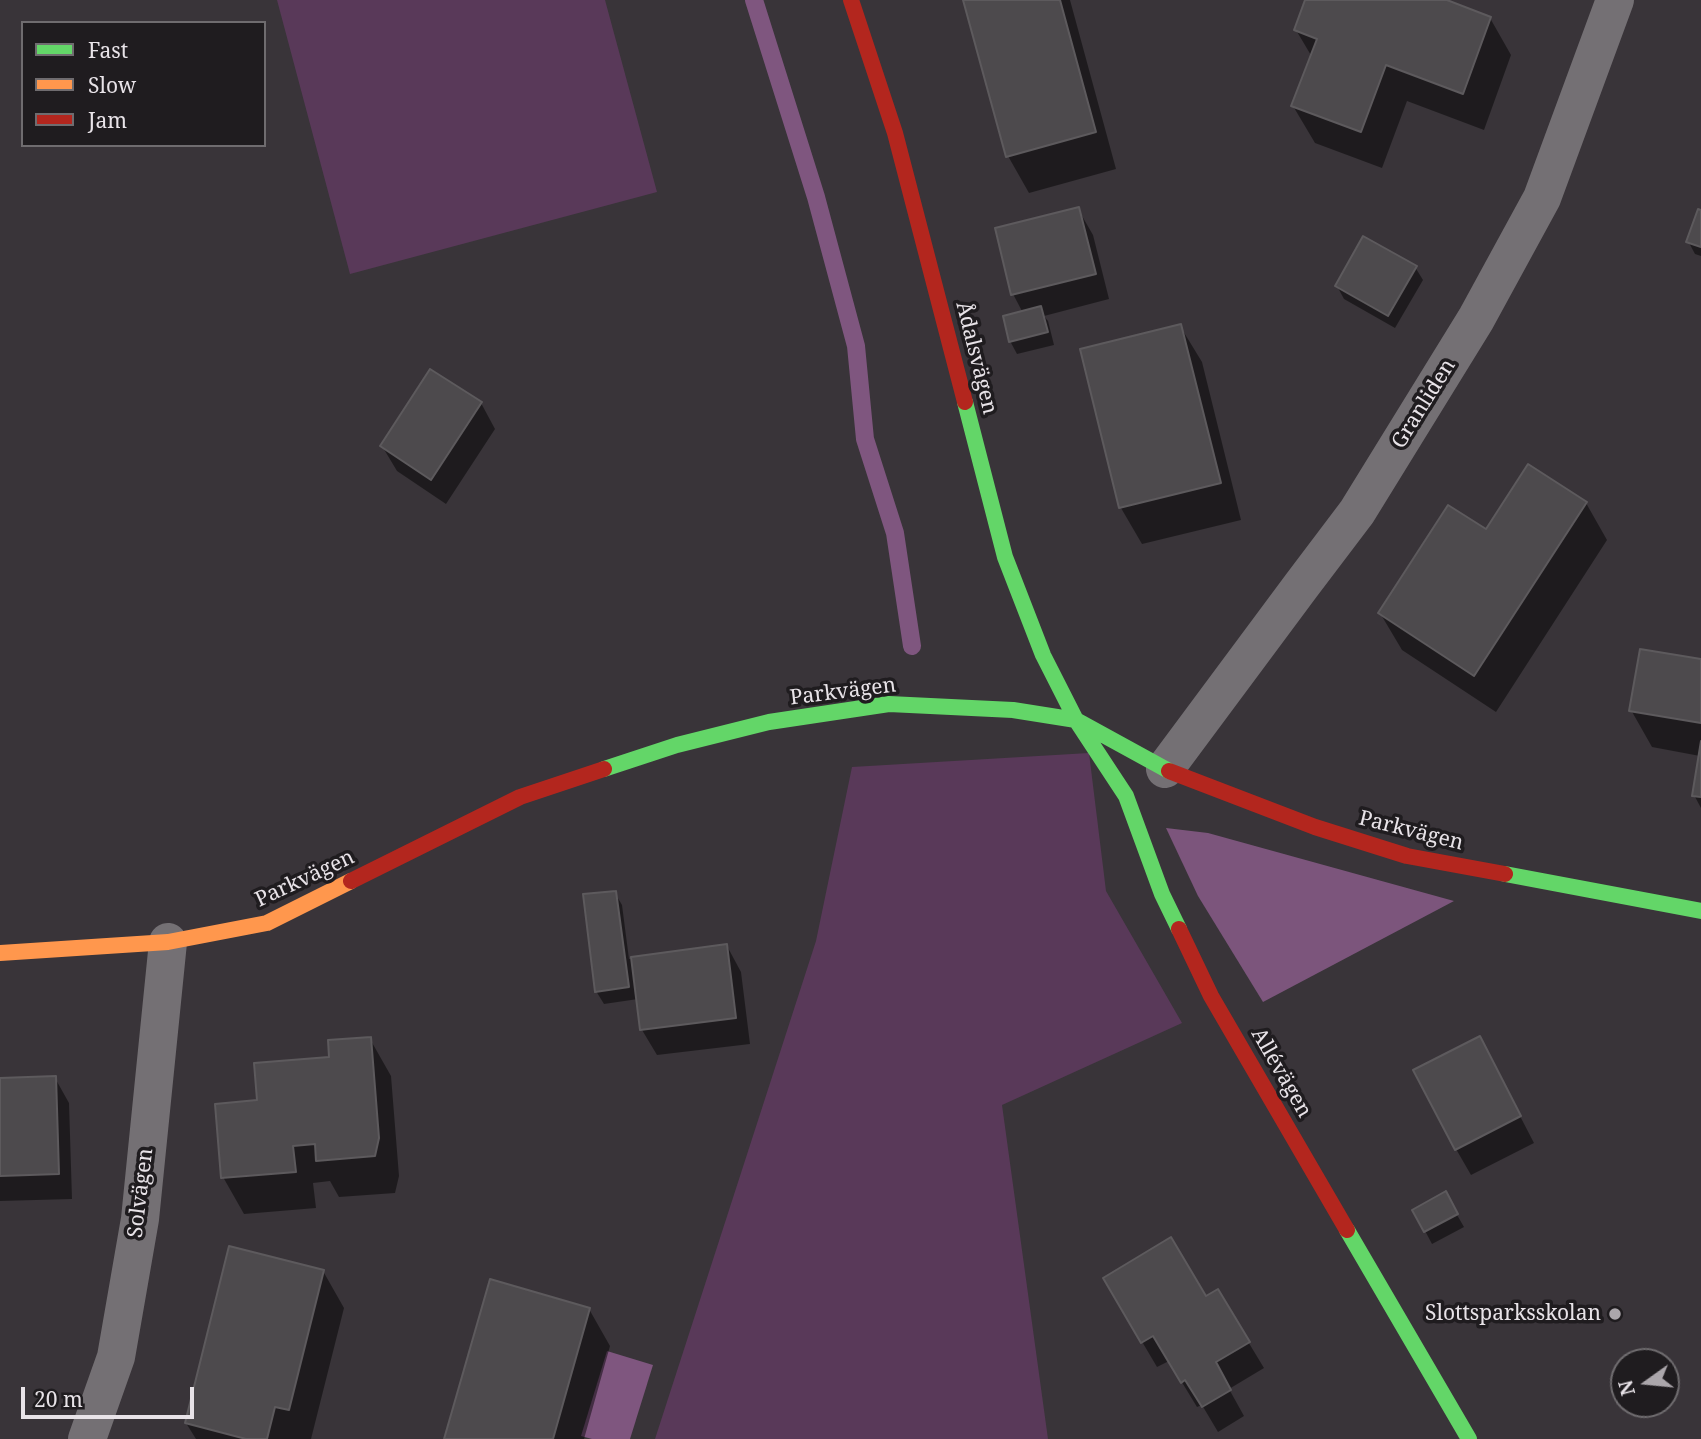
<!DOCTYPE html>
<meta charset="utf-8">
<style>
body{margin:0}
#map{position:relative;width:1701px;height:1439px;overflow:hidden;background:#393439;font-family:"Noto Serif",serif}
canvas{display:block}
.legend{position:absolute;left:21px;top:21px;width:245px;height:126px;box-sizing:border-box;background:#1f1c1f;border:2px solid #6f6c6f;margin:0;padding:9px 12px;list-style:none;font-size:21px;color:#e8e3e8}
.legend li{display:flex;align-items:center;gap:14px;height:35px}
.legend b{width:35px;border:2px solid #6f6c6f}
.north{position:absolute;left:1610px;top:1348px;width:70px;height:70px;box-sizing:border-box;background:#1f1c1f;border:2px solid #6f6c6f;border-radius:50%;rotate:255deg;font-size:19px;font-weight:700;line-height:28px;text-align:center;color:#e8e3e8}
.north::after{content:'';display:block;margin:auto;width:24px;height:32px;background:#aba6ab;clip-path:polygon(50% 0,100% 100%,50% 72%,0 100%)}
.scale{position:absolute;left:21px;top:1387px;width:173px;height:32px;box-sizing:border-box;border:4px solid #e8e3e8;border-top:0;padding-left:9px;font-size:21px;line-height:24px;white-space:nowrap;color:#e8e3e8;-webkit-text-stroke:5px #1f1c1f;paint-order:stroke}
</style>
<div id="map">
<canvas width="1701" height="1439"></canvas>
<ul class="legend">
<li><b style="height:9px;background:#63d668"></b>Fast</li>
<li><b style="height:9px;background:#ff974d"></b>Slow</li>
<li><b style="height:9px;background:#b3261e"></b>Jam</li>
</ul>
<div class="north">N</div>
<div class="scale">20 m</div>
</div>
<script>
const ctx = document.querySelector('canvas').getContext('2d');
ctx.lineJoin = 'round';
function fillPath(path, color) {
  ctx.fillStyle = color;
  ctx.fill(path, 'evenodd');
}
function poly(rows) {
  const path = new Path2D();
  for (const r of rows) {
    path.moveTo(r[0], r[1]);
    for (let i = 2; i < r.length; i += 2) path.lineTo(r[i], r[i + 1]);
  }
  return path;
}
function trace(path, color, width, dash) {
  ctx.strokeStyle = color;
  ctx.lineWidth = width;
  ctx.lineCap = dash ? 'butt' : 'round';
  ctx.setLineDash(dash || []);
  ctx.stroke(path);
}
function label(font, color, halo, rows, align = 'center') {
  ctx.font = font + ' "Noto Serif",serif';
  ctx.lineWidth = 7;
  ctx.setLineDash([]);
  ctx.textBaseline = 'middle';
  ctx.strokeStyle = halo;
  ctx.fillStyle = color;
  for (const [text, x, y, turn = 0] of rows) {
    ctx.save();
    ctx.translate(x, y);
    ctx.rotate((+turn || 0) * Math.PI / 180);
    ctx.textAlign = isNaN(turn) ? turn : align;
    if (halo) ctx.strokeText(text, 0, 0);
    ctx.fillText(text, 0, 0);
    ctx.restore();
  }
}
const green = poly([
 [277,0,605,0,657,192,350,274],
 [1089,753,1106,891,1182,1023,1002,1105,1048,1439,655,1439,816,941,852,767]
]);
const forest = poly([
 [1166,828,1208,833,1454,901,1263,1002,1198,896]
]);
const water = poly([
 [607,1351,653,1365,630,1439,592,1439,581,1436]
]);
const shadow = poly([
 [965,0,1070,0,1116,169,1029,193,1008,156],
 [1307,0,1442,0,1490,18,1511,55,1484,130,1407,101,1382,168,1315,143,1293,106,1312,57,1296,30],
 [1078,209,1093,235,1109,299,1044,316,1048,321,1054,345,1017,354,1010,341,1023,313,1013,294],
 [1701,212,1701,256,1695,254,1688,241],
 [1415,267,1423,280,1395,328,1344,299,1337,286],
 [1180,326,1202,362,1241,520,1142,544,1121,508,1082,351],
 [481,403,495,429,446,504,397,471,382,446],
 [1586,503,1607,540,1496,712,1402,650,1380,613,1487,531],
 [1701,661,1701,808,1694,795,1700,756,1652,747,1631,710],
 [615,893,622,905,629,959,727,946,741,972,750,1044,657,1055,642,1030,638,999,604,1004,596,991],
 [370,1039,391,1076,399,1176,395,1193,339,1197,330,1181,313,1183,316,1208,244,1214,223,1177,259,1102,331,1059],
 [1493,1064,1534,1143,1471,1175,1456,1149],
 [55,1078,69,1103,72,1199,0,1201,0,1079],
 [1445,1194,1464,1227,1432,1244,1414,1210],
 [323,1271,344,1308,311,1439,196,1439,186,1423],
 [1105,1279,1206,1299,1218,1292,1264,1368,1229,1389,1244,1416,1218,1432,1202,1405,1197,1407,1169,1361,1157,1367],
 [589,1309,610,1346,584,1439,446,1439]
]);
const stream = poly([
 [754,0,816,197,856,346,865,439,895,533,912,646]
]);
const building = poly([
 [963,0,1060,0,1096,132,1006,157,963,0],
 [1305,0,1447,0,1491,17,1463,94,1386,65,1361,132,1291,106,1317,39,1294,30,1305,0],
 [1079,207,1096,274,1011,295,995,228,1079,207],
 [1698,209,1701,210,1701,247,1686,242,1698,209],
 [1363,236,1417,266,1388,316,1335,286,1363,236],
 [1041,306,1048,332,1009,342,1003,316,1041,306],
 [1181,324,1221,483,1119,508,1080,349,1181,324],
 [430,369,482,402,431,480,380,446,430,369],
 [1528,464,1587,502,1474,676,1378,613,1448,505,1486,529,1528,464],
 [1640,649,1701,659,1701,723,1629,711,1640,649],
 [1701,741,1701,797,1692,796,1701,741],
 [616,891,629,987,595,992,583,894,616,891],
 [727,944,736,1018,640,1030,631,957,727,944],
 [1480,1036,1521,1116,1455,1150,1413,1070,1480,1036],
 [371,1037,379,1138,375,1156,316,1161,315,1144,293,1146,296,1172,221,1178,215,1104,257,1100,254,1063,329,1057,328,1040,371,1037],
 [56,1076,59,1174,0,1176,0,1078,56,1076],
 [1446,1191,1458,1214,1424,1232,1412,1210,1446,1191],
 [1171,1237,1206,1296,1218,1289,1250,1342,1216,1362,1231,1390,1202,1407,1185,1380,1181,1383,1153,1336,1141,1343,1103,1278,1171,1237],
 [229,1246,324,1270,289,1410,275,1407,267,1439,246,1439,185,1423,229,1246],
 [490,1279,590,1308,553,1439,444,1439,490,1279]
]);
const street = poly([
 [1165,769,1301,586,1357,512,1476,319,1542,198,1615,0],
 [87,1439,116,1357,140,1219,168,942]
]);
const fast = poly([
 [965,402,1005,557,1043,655,1076,720,1126,796,1162,894,1179,929],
 [604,769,677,745,769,722,889,704,1013,710,1076,720,1169,771],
 [1505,874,1701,911],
 [1347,1230,1469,1439]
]);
const slow = poly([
 [0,953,168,942,267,923,351,881]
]);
const jam = poly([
 [851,0,895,133,965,402],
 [1169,771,1315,827,1407,856,1505,874],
 [351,881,520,797,604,769],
 [1179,929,1211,996,1347,1230]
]);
const markers = [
 [1615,1314,7,"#aba6ab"]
];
const streetNames = [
 ["Ådalsvägen",976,358,76],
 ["Granliden",1424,404,-58],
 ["Parkvägen",843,692,-7],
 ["Parkvägen",1411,831,14],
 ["Parkvägen",305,879,-25],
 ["Allévägen",1281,1073,60],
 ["Solvägen",141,1193,-83]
];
const poiNames = [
 ["Slottsparksskolan",1601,1314]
];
fillPath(green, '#593959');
fillPath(forest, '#7c557c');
fillPath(water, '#7f567f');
fillPath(shadow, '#0007');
trace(stream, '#7f567f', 18);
fillPath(building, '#4d4a4d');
trace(building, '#5d5a5d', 2);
trace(street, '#747074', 38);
trace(fast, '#63d668', 16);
trace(slow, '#ff974d', 16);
trace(jam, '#b3261e', 16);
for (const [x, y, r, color] of markers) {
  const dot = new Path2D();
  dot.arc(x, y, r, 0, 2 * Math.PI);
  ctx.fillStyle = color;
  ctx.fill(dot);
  trace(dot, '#1f1c1f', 2.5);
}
label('21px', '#e8e3e8', '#1f1c1f', streetNames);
label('21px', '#e8e3e8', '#1f1c1f', poiNames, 'right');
</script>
